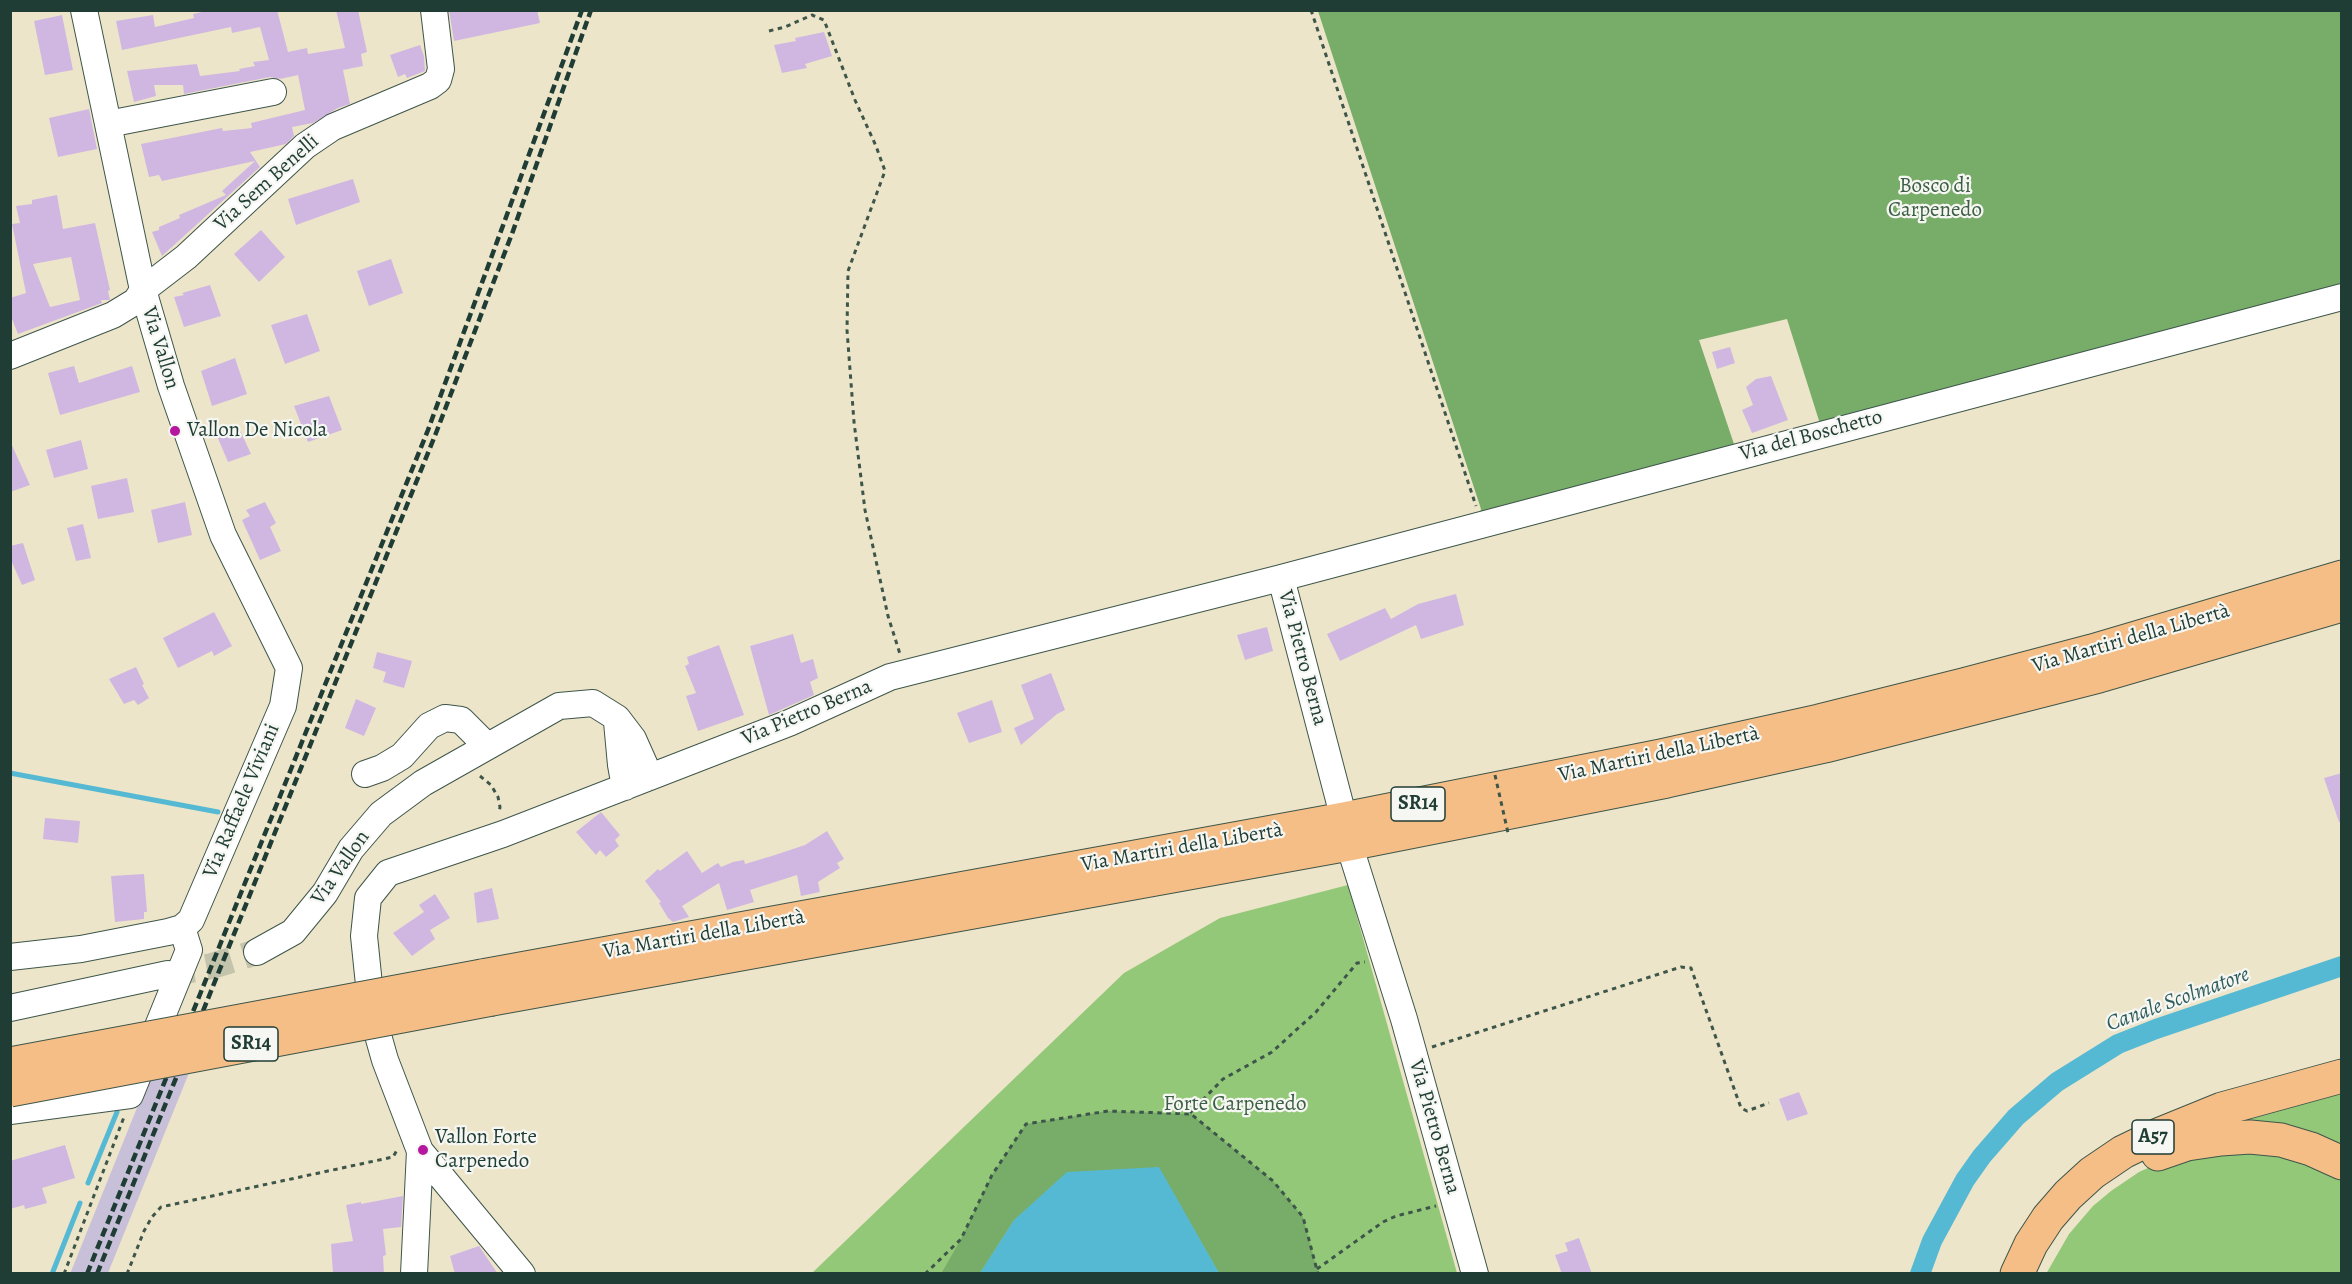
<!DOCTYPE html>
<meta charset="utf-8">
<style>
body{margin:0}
#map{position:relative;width:2352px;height:1284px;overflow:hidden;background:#ede5c9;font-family:Alegreya,serif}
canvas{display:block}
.frame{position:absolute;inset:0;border:12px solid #1f3d34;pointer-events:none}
</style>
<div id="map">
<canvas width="2352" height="1284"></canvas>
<div class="frame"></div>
</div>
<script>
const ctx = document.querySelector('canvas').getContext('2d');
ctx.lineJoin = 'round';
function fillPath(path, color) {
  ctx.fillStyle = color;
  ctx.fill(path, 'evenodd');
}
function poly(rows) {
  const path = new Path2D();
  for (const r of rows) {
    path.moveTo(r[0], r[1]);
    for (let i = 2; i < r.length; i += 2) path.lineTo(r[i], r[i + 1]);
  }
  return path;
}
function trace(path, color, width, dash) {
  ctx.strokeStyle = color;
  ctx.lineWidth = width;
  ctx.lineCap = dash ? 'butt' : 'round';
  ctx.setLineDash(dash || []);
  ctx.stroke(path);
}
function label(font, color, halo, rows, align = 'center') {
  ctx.font = font + ' Alegreya,serif';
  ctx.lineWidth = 4.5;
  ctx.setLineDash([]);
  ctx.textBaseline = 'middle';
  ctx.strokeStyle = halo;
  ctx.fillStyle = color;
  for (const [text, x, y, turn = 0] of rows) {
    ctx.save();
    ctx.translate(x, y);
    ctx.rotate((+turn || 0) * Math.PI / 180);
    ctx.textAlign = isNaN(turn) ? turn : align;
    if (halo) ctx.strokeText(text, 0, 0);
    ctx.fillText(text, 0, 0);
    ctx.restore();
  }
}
const industrial = poly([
 [191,1068,108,1273,70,1274,149,1078]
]);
const green = poly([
 [1348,885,1457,1273,811,1274,1124,973,1220,918],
 [2341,1082,2341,1157,2295,1139,2247,1132,2208,1133,2184,1137,2144,1150,2115,1166,2081,1193,2054,1224,2026,1273,2023,1274,2043,1235,2064,1206,2098,1175,2114,1164,2163,1137,2198,1123],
 [2205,1151,2287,1155,2341,1177,2341,1273,2046,1274,2069,1234,2093,1206,2111,1191,2139,1172,2159,1163]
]);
const forest = poly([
 [1318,11,2341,11,2341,290,1821,427,1787,319,1699,340,1736,450,1479,518,1481,509],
 [1108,1111,1191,1114,1273,1181,1303,1217,1318,1273,1219,1273,1158,1167,1014,1220,980,1273,941,1274,961,1239,992,1175,1026,1124]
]);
const water = poly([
 [1159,1167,1219,1273,980,1273,1014,1220,1067,1172]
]);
const stream = poly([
 [10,773,218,812],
 [88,1183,117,1112],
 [52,1274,80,1203]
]);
const canal = poly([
 [1920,1274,1932,1241,1965,1180,1982,1156,2016,1117,2057,1082,2118,1044,2156,1029,2342,966]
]);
const building = poly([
 [211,10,277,10,288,52,307,48,308,54,345,48,336,10,358,10,367,52,361,54,363,66,343,70,350,104,338,108,313,123,292,127,294,136,286,144,250,152,260,167,162,256,152,232,159,230,159,227,180,218,179,215,226,195,222,191,255,161,162,181,159,175,149,177,141,144,222,128,223,131,252,128,251,123,305,110,298,75,280,79,270,77,184,94,183,85,154,85,156,96,134,102,127,71,197,64,200,76,240,71,239,69,255,66,253,62,269,60,260,27,232,33,231,27,122,50,116,21,153,15,155,27,194,18,193,14],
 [449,10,537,10,540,23,454,41],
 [62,15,73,70,45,75,34,21],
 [824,32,832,56,805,64,807,68,782,73,774,45,796,41,795,38],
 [420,45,424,56,425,71,407,78,405,74,398,77,390,55],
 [89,109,97,149,58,157,49,118],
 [353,179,360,202,296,225,288,199],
 [57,195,63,229,95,223,110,290,108,291,110,300,101,300,102,303,18,334,10,314,10,298,26,293,12,224,20,223,16,206,32,204,32,200],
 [71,257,80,300,50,307,33,264],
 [261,230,285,257,259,282,234,254],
 [391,259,403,293,369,306,357,271],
 [210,285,221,316,184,327,174,297,184,295,182,293],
 [307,314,320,351,285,364,271,325],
 [1730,347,1735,363,1717,369,1712,352],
 [235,358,247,394,212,406,201,371],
 [74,366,79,383,132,366,140,392,60,415,48,373],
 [1771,376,1788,420,1752,433,1742,410,1753,405,1746,387,1756,379],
 [329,396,342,430,308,442,294,406],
 [239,428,251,454,228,462,217,436],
 [81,440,88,469,54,478,46,450],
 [10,441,30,485,10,492],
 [127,478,134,512,98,519,91,486],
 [185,502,192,535,158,543,151,510],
 [265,502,276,523,270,527,281,551,260,560,242,520,250,516,246,510],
 [83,524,91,558,76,561,67,528],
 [23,543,35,580,22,585,10,558,10,546],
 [1456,594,1464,625,1421,639,1416,625,1340,661,1327,634,1385,608,1391,619,1418,604],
 [214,612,232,646,214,656,212,651,178,668,163,638],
 [1267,627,1273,651,1245,660,1237,635],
 [793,634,801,663,813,659,818,678,810,682,814,695,769,715,750,646],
 [719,645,744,715,698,731,686,696,696,693,685,666,689,664,687,657],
 [377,652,412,661,404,688,383,682,386,672,373,668],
 [136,667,144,684,142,685,149,698,138,705,134,700,124,704,109,679],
 [1051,673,1065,710,1057,714,1021,745,1014,728,1034,719,1021,685],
 [356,699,376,708,364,736,345,728],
 [992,700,1002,732,969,743,957,713],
 [2342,773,2342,822,2339,822,2324,778],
 [601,812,620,835,615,840,619,846,606,857,600,850,596,855,576,832],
 [45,818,80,821,78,843,43,839],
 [827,831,844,859,837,863,840,868,818,882,820,892,801,896,797,875,750,890,754,902,727,910,719,883,682,906,689,917,673,922,668,918,659,903,661,902,645,881,658,869,660,871,687,851,702,873,718,863,721,867,733,862,744,860,745,864,775,855,805,845],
 [144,874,147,912,144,912,144,919,115,922,111,876],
 [492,888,499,919,477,923,474,893],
 [435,894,450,918,430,930,435,939,412,956,393,933,424,912,419,905],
 [1799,1092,1808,1114,1787,1121,1779,1099],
 [65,1145,75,1178,42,1188,47,1203,25,1209,24,1205,10,1209,10,1161],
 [403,1196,401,1227,383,1229,386,1255,383,1256,384,1274,333,1274,331,1244,353,1241,346,1205,361,1202,361,1204],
 [1579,1238,1592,1274,1562,1274,1555,1255,1568,1251,1565,1243],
 [479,1246,498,1274,455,1274,450,1256]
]);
const minorTunnel = poly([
 [168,974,212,966,257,952]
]);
const path = poly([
 [1311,10,1476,506],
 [769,31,785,27,812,15,824,20,855,100,876,146,885,171,848,271,847,330,854,422,865,510,888,616,900,654],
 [480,776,491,785,498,797,500,807,499,813],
 [1432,1047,1681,967,1691,968,1741,1108,1747,1111,1769,1103],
 [1190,1113,1223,1079,1272,1052,1316,1012,1357,963,1365,962],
 [1317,1269,1383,1222,1396,1216,1436,1206],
 [64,1274,124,1117],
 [127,1274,144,1231,152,1217,161,1207,393,1157,397,1150],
 [925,1274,961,1239,992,1175,1026,1124,1108,1111,1191,1114,1273,1181,1303,1217,1318,1274]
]);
const minor = poly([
 [108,124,273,92],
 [10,356,113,315,136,301,143,290,186,257,305,146,333,127,430,86,438,80,441,69,434,10],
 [1281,578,2342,297],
 [617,722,621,765,625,787],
 [365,774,382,768,402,756,429,726,445,718,461,720,487,746],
 [1349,844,1404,1019,1475,1274],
 [257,952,293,932,325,893,351,849,381,814,423,783,559,706,593,703,617,718,633,739,650,777],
 [10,957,81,949,168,932,182,928,191,920,283,706,289,668,223,535,171,386,143,290,84,10],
 [10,1008,168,974],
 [10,1111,130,1095,189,950,182,928],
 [414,1274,420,1151],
 [522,1274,420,1151,385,1060,372,1014,364,936,368,898,388,873,503,834,789,723,890,677,1281,578,1344,819]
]);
const major = poly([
 [482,976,1344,819,1661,756,1819,721,1963,685,2092,651,2342,577],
 [492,999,1349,844,1667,781,1825,746,2099,676,2342,605]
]);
const highway = poly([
 [2158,1154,2187,1144,2221,1139,2250,1137,2281,1140,2311,1149,2342,1163],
 [2017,1274,2031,1244,2048,1218,2068,1195,2092,1173,2123,1152,2158,1135,2222,1109,2342,1076]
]);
const rail = poly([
 [87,1274,428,430,582,10],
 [97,1274,436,433,513,231,591,10]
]);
const pathBridge = poly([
 [1495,775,1508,833]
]);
const majorBridge = poly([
 [10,1064,482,976],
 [10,1090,492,999]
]);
const markers = [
 [175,431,6,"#b5179e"],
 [423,1150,6,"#b5179e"]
];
const shields = [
 [1418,804,54],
 [251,1044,54],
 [2153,1137,42]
];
const shieldNames = [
 ["SR14",1418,804],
 ["SR14",251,1044],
 ["A57",2153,1137]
];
const streetNames = [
 ["Via Sem Benelli",267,183,-42],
 ["Via Vallon",160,348,73],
 ["Via del Boschetto",1811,436,-15],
 ["Via Martiri della Libertà",2131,639,-16],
 ["Via Pietro Berna",1302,658,75],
 ["Via Pietro Berna",807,713,-23],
 ["Via Martiri della Libertà",1659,755,-12],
 ["Via Raffaele Viviani",242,801,-67],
 ["Via Martiri della Libertà",1182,848,-10],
 ["Via Vallon",341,868,-55],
 ["Via Martiri della Libertà",704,935,-10],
 ["Via Pietro Berna",1434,1127,74]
];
const parkNames = [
 ["Bosco di",1935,187],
 ["Carpenedo",1935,211],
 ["Forte Carpenedo",1235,1105]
];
const poiNames = [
 ["Vallon De Nicola",187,431],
 ["Vallon Forte",435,1138],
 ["Carpenedo",435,1162]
];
const waterNames = [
 ["Canale Scolmatore",2178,1000,-20]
];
fillPath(industrial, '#c8bfd8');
fillPath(green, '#94c879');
fillPath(forest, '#77ac69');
fillPath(water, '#56b9d4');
trace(stream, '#56b9d4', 5);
trace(canal, '#56b9d4', 20);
fillPath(building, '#d0b7e2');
trace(minorTunnel, '#c4c3ab', 26, [26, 13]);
trace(minor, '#3e564a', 28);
trace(major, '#3e564a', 35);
trace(highway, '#3e564a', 35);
trace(path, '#3e564a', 3, [4.5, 4.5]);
trace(minor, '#fff', 26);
trace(major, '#f6be87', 33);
trace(highway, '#f6be87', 33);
trace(rail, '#1f3d34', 4.5, [9, 4.5]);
trace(majorBridge, '#3e564a', 35, []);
trace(pathBridge, '#3e564a', 3, [4.5, 4.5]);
trace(majorBridge, '#f6be87', 33);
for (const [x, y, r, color] of markers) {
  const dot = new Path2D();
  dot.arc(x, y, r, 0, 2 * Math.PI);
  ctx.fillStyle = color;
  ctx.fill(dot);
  trace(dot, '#f6f6f2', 2);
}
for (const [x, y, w] of shields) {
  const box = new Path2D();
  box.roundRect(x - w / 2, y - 17, w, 34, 4.5);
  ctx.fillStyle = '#f6f6f2';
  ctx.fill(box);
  trace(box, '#1f3d34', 1.5);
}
label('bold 20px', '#1f3d34', null, shieldNames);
label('21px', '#1f3d34', '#f6f6f2', streetNames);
label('21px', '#3c6045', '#f6f6f2', parkNames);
label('21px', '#1f3d34', '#f6f6f2', poiNames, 'left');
label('italic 22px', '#2d5c5c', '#f6f6f2', waterNames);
</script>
